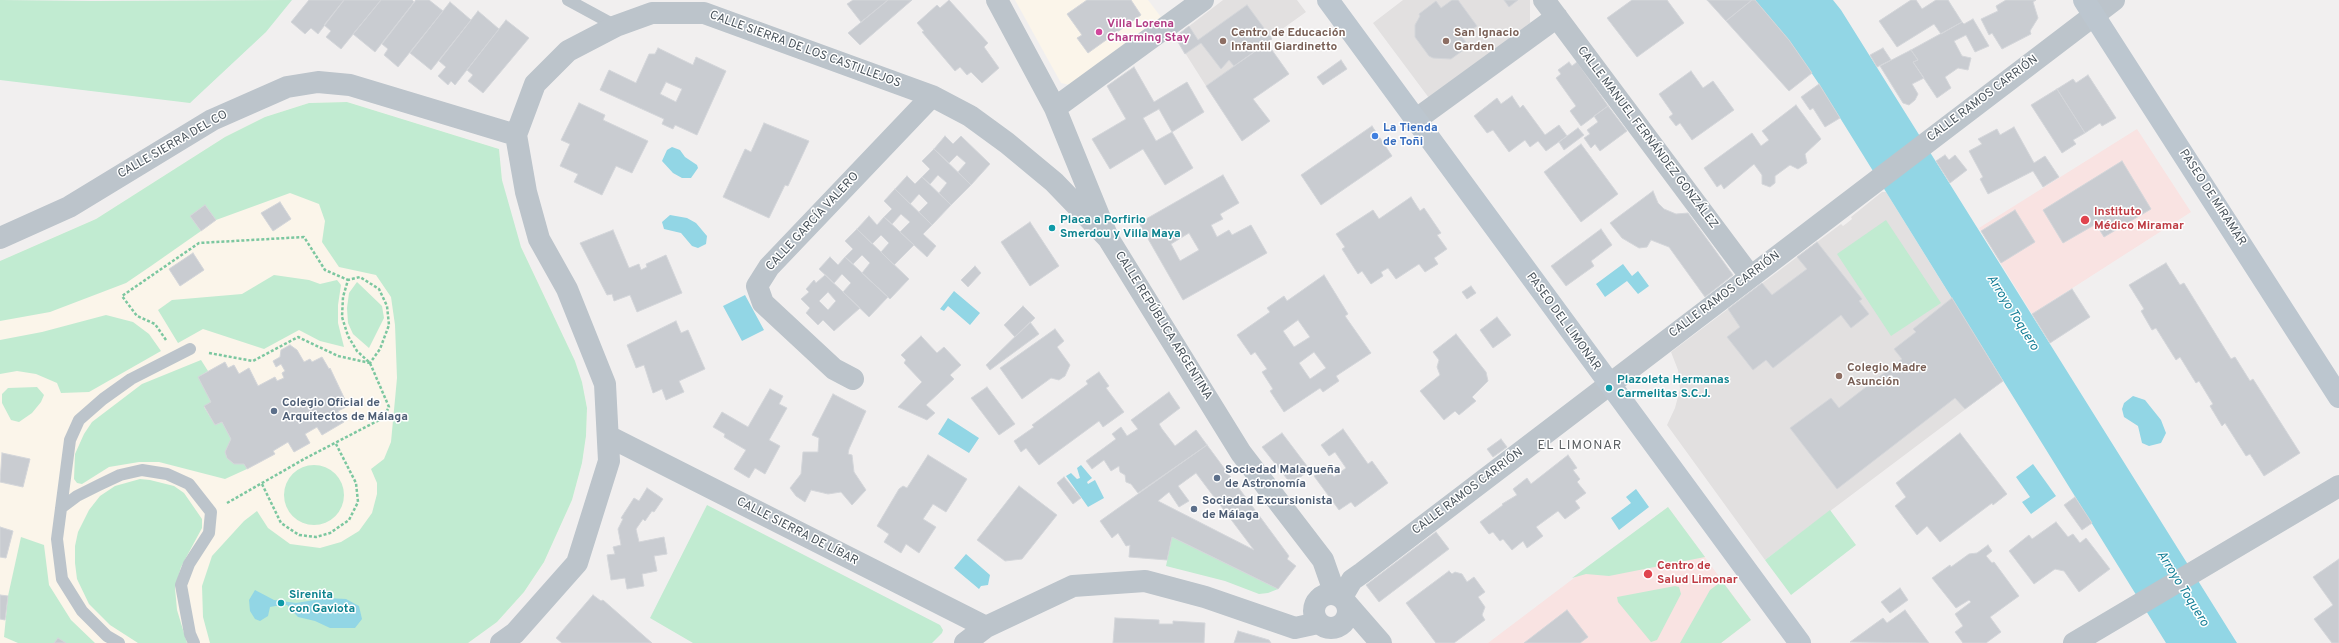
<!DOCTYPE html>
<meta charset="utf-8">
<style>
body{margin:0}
canvas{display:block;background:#f1efef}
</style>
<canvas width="2339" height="643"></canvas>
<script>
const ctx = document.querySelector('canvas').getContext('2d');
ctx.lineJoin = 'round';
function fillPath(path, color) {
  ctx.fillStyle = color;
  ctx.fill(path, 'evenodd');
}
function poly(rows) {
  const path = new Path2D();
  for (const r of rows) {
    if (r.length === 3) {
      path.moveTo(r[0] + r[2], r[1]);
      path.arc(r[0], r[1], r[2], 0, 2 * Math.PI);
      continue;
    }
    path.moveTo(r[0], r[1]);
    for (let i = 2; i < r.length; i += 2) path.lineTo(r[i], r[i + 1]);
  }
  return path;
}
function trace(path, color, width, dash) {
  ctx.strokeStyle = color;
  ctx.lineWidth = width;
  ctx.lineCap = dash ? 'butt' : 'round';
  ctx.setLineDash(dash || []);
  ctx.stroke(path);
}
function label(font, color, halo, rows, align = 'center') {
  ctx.font = font + ' Overpass,sans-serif';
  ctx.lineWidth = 3;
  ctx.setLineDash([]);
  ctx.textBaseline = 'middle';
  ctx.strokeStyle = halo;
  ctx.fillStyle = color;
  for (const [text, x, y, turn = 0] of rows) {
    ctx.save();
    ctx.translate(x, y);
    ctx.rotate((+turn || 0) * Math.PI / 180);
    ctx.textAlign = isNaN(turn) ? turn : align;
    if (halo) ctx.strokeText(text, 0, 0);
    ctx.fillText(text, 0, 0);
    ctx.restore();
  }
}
const commercial = poly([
 [1015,0,1148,0,1161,17,1070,85,1061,83],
 [347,102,499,149,502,180,510,214,521,247,575,361,582,382,587,408,586,436,582,463,572,500,544,562,524,592,497,622,468,643,0,643,0,261,96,219,225,137,265,117,309,103]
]);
const education = poly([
 [1223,0,1297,0,1306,12,1271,37,1272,39,1267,43,1206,86,1175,37],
 [1403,0,1530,0,1530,23,1429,98,1373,23],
 [1882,192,1886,192,2003,381,1765,560,1667,425,1675,408,1680,389,1678,370,1671,352,1817,242,1841,224,1843,226,1847,223,1852,219,1851,217]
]);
const medical = poly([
 [2137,129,2191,212,2032,314,1979,228],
 [1668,507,1751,620,1721,643,1488,643]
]);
const green = poly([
 [0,0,93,1,292,0,266,32,190,103,0,80],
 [347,102,499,149,502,180,521,247,575,361,582,382,587,408,586,436,582,463,572,500,544,562,524,592,497,622,468,643,210,643,203,617,202,586,212,556,244,521,257,511,268,528,290,544,320,548,341,542,359,531,372,513,377,494,377,483,371,469,384,459,391,442,397,378,395,325,391,297,376,275,339,267,322,242,325,221,319,204,290,193,216,220,205,205,190,216,201,231,151,266,126,283,50,312,0,321,0,261,96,219,225,137,265,117,309,103],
 [1886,220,1941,303,1891,336,1837,254],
 [274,275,309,280,320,284,337,280,341,285,338,305,338,323,344,347,320,341,299,330,264,349,203,329,178,343,158,310,172,300,242,294],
 [357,282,382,306,384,318,369,348,353,334,348,323,347,308,349,293],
 [106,315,133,322,149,334,161,351,89,392,61,393,57,383,36,374,17,371,0,374,0,340,42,332],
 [201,360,208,371,198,377,211,402,204,407,215,425,222,422,231,439,225,452,227,458,234,464,244,464,247,469,225,479,159,462,139,462,109,467,82,484,77,483,74,479,75,454,84,434,92,422,142,384],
 [37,387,44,395,41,402,32,413,19,422,11,420,2,403,2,394,8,388],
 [314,495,30],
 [140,479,150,480,174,486,184,493,202,519,202,528,181,567,175,588,177,610,187,643,138,643,110,625,89,604,77,579,75,563,75,546,78,532,89,510,100,496,115,486],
 [707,505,940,625,943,630,942,633,932,643,693,643,650,618],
 [1668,507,1705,557,1609,576,1586,574,1572,578],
 [1830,510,1856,545,1791,595,1765,560],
 [21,537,44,545,49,585,71,620,95,643,66,643,58,638,54,643,18,643,4,637,8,596],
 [1172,537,1278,589,1268,593,1259,594,1225,581,1166,566],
 [1722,581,1751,620,1721,643,1680,643,1710,590],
 [1675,586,1679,587,1681,594,1657,640,1651,642,1618,602,1617,597]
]);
const water = poly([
 [1755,0,1833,0,1841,10,2237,643,2166,643,1819,84,1789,40],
 [672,147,680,150,685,157,697,165,698,168,691,178,682,178,673,173,662,161,667,150],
 [670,215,687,218,696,223,707,236,706,244,698,248,692,246,681,233,664,229,662,222],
 [1623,264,1632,276,1638,271,1649,286,1638,294,1627,281,1605,297,1596,284],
 [954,291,980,313,970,325,948,306,944,311,940,309],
 [745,295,764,330,742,341,723,306],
 [2133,396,2145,400,2161,420,2166,433,2161,443,2149,446,2142,443,2138,426,2124,417,2122,409,2124,403],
 [948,418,979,438,969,453,938,434],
 [2033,464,2056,496,2031,514,2022,502,2030,497,2016,477],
 [1081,465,1092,478,1087,482,1088,484,1095,480,1104,498,1088,507,1066,476,1071,473,1077,479,1080,478,1077,468],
 [1636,489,1649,507,1619,530,1611,518,1631,503,1626,497],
 [966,554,990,575,988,585,981,586,979,589,954,568],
 [255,590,274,600,296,603,327,598,346,599,359,606,362,619,355,628,330,628,315,621,298,617,287,605,281,605,270,607,268,616,260,621,255,619,250,611,249,600]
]);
const building = poly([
 [309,0,344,0,318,34,311,28,305,34,291,22,309,0],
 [344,0,381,0,341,49,326,37,331,31,324,25,344,0],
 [381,0,412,0,414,2,375,52,353,34,381,0],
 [416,0,429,0,443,11,398,67,384,55,388,49,382,44,416,0],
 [853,0,888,0,861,22,847,4,853,0],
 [888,0,912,0,860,45,848,33,888,0],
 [949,0,988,43,984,47,999,68,982,83,971,72,967,75,960,67,955,71,922,32,924,31,917,23,937,5,940,8,949,0],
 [1087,0,1131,0,1141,15,1088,53,1077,38,1082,35,1067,14,1087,0],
 [1452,0,1458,0,1477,26,1462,37,1469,46,1451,59,1433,58,1429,56,1415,37,1415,25,1420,16,1419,14,1436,1,1441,8,1452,0],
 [1504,0,1518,0,1509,7,1504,0],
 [1632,0,1667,0,1684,23,1637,57,1607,18,1632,0],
 [1707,0,1752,0,1726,21,1707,0],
 [1752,0,1755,0,1789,40,1812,73,1789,91,1726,21,1752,0],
 [1911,0,1916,0,1922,9,1936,0,1948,0,1962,22,1941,34,1934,24,1897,47,1879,21,1911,0],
 [2006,0,2036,0,2033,2,2038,18,2030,31,2031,34,2002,49,1992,33,1989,35,1981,19,1998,11,1996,6,2006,0],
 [450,2,471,20,431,70,410,53,450,2],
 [1247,5,1272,39,1234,66,1229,60,1221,69,1201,43,1185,54,1175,37,1189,26,1198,40,1247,5],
 [478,11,499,29,455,85,451,81,448,85,438,76,446,67,439,61,478,11],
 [1973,19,1989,46,1975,52,1966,35,1954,41,1962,56,1971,58,1968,70,1958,68,1945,77,1951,88,1937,98,1913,62,1918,60,1911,50,1962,22,1964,24,1973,19],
 [506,20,529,38,483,93,468,81,473,75,467,70,506,20],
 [1267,43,1289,74,1253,99,1270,121,1242,141,1206,86,1267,43],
 [658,48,693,65,696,57,726,71,697,135,675,125,673,129,662,124,664,119,600,90,609,70,636,83,649,54,655,54,658,48],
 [666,82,682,89,676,102,660,94,666,82],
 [1883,48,1891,60,1877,67,1870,55,1883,48],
 [1911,50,1918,60,1913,62,1924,78,1912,84,1918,94,1915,100,1909,105,1903,103,1880,66,1911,50],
 [1341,60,1347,69,1323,85,1317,77,1341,60],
 [1569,62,1572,66,1577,62,1608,106,1581,126,1570,111,1576,106,1556,78,1561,74,1558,70,1569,62],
 [1134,67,1154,102,1187,82,1204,112,1172,132,1193,168,1165,185,1143,149,1110,169,1092,139,1126,119,1107,86,1134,67],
 [1159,109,1172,132,1156,141,1143,118,1159,109],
 [1691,71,1703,88,1713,81,1734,110,1692,140,1680,123,1676,126,1669,117,1673,114,1659,94,1691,71],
 [2088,75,2116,118,2102,126,2100,123,2085,133,2057,89,2073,79,2076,83,2088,75],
 [1819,84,1840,118,1825,127,1813,108,1810,110,1801,97,1819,84],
 [2057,89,2085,133,2073,140,2076,144,2062,153,2031,105,2057,89],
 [1512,96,1520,108,1523,105,1545,135,1559,125,1567,136,1546,151,1538,141,1530,147,1525,140,1509,152,1493,130,1487,133,1474,116,1497,98,1501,104,1512,96],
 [579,103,605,115,603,120,648,141,632,173,616,166,602,195,574,182,578,174,560,166,570,144,561,140,579,103],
 [1796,105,1821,139,1805,154,1807,163,1798,169,1790,165,1775,176,1775,183,1770,187,1762,184,1762,175,1754,164,1724,189,1721,184,1717,187,1704,168,1752,133,1761,146,1769,140,1762,131,1796,105],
 [1608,106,1627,131,1600,151,1595,144,1591,148,1584,138,1590,134,1587,130,1598,122,1594,116,1608,106],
 [764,123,809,141,788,186,785,185,769,218,723,197,745,149,751,152,764,123],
 [1372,126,1392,156,1321,205,1301,175,1372,126],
 [2014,127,2034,163,2045,156,2059,177,2043,187,2033,171,1988,194,1980,179,1983,177,1969,151,1982,144,1978,139,1997,129,2000,135,2014,127],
 [1578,128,1584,135,1564,150,1559,142,1578,128],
 [945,136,953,144,961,136,990,164,971,185,958,172,966,163,957,155,949,163,934,149,945,136],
 [1581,144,1618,194,1581,222,1544,172,1581,144],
 [934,149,971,185,951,205,939,193,947,183,938,175,930,184,922,177,930,169,922,161,934,149],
 [1945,155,1949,160,1955,155,1967,170,1950,183,1936,161,1945,155],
 [2122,161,2151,209,2104,237,2096,224,2063,243,2043,210,2122,161],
 [1223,175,1239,203,1220,214,1223,219,1211,225,1217,237,1229,230,1232,235,1251,225,1267,253,1183,300,1139,223,1223,175],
 [1189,233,1199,250,1180,261,1171,244,1189,233],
 [907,176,915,184,922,177,951,205,932,225,919,212,928,203,919,194,910,204,895,189,907,176],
 [895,189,932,225,923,234,936,246,927,257,900,232,910,222,901,214,892,224,884,217,892,209,884,201,895,189],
 [1653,191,1658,203,1664,209,1676,214,1688,213,1733,275,1705,297,1669,247,1651,240,1647,247,1639,248,1622,238,1610,223,1653,191],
 [1411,197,1420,211,1424,208,1441,233,1437,235,1447,249,1434,258,1438,264,1425,272,1419,264,1396,279,1388,268,1381,272,1383,276,1371,284,1362,271,1358,274,1342,249,1345,247,1336,234,1373,210,1379,219,1411,197],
 [280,202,291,219,273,231,261,213,280,202],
 [205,205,216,220,201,231,190,216,205,205],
 [2015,210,2035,242,2001,263,1981,231,2015,210],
 [869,216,877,225,884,217,914,245,894,265,881,252,889,243,881,235,872,244,857,229,869,216],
 [1030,222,1059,266,1030,286,1001,242,1030,222],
 [857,229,909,279,890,299,862,273,870,263,862,255,853,264,845,257,853,249,845,241,857,229],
 [1601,229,1612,245,1591,261,1594,266,1566,286,1551,266,1601,229],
 [613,230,629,268,639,264,641,270,647,267,646,264,666,255,682,293,637,312,630,295,614,301,612,294,607,295,580,243,613,230],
 [1817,242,1862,299,1859,301,1869,314,1851,328,1841,315,1773,368,1766,360,1753,370,1727,337,1740,327,1728,309,1762,283,1772,295,1807,269,1797,257,1817,242],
 [193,253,204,270,180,286,169,269,193,253],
 [830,257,838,265,845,257,888,297,869,317,843,292,851,283,842,274,834,283,819,269,830,257],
 [2166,263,2180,285,2184,283,2231,359,2235,357,2250,381,2253,379,2300,453,2264,476,2250,454,2246,456,2225,423,2222,426,2210,406,2213,404,2199,381,2196,383,2180,357,2176,360,2156,328,2152,330,2141,311,2144,309,2129,285,2166,263],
 [975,266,981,273,968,287,961,280,975,266],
 [825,275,860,308,834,331,823,320,818,325,806,313,810,308,801,299,809,292,806,289,814,280,816,283,825,275],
 [828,292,836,301,828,310,819,301,828,292],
 [1324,275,1348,314,1345,316,1371,353,1336,376,1339,381,1323,392,1320,388,1284,412,1270,391,1273,389,1262,372,1267,369,1255,352,1251,355,1237,335,1270,312,1267,308,1284,296,1287,301,1324,275],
 [1298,320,1310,337,1294,347,1283,331,1298,320],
 [1314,352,1326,368,1310,379,1299,363,1314,352],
 [1471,286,1476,293,1467,299,1462,292,1471,286],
 [2072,289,2090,317,2050,343,2032,314,2072,289],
 [1952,298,2003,381,1965,409,1955,398,1837,489,1790,428,1831,398,1839,408,1902,359,1894,349,1916,332,1913,329,1952,298],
 [1023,306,1035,318,1015,337,1004,325,1023,306],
 [1497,317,1511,335,1493,348,1480,330,1497,317],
 [676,321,681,333,688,330,705,369,679,381,684,392,666,400,662,389,653,393,644,365,636,368,627,345,676,321],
 [1030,322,1039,334,990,370,986,365,1030,322],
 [1055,329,1064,341,1057,347,1070,365,1065,376,1059,380,1051,378,1022,399,1000,368,1055,329],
 [1456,334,1486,372,1488,381,1472,397,1476,401,1459,415,1455,411,1444,420,1420,391,1440,375,1437,367,1439,360,1433,352,1456,334],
 [921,336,937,353,944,347,961,365,950,375,954,379,926,405,935,413,927,420,898,407,922,382,904,363,906,360,901,355,921,336],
 [290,345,297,350,304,362,310,359,312,362,322,357,329,369,330,368,348,406,338,411,344,422,322,435,317,427,305,434,310,443,294,452,288,442,273,451,275,454,247,469,244,464,234,464,227,458,225,452,231,439,222,422,215,425,204,406,211,402,198,377,225,362,228,368,234,365,239,374,249,368,258,386,275,377,277,381,284,378,282,373,285,371,281,364,276,367,273,361,280,357,281,350,290,345],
 [1099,372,1109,386,1106,388,1124,412,1103,427,1099,421,1039,465,1026,448,1021,452,1014,441,1034,427,1032,425,1088,384,1086,381,1099,372],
 [987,387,1015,424,999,435,971,398,987,387],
 [770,389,783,396,779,404,787,408,769,440,780,446,765,474,755,468,749,478,734,469,746,450,724,437,725,434,713,427,722,412,748,427,770,389],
 [1169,392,1180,408,1159,424,1162,429,1175,446,1196,430,1207,445,1138,493,1131,484,1126,482,1125,475,1120,472,1119,466,1111,471,1104,460,1092,469,1086,461,1116,439,1112,434,1121,427,1127,436,1138,429,1131,420,1169,392],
 [833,394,866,411,849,449,848,454,852,455,854,472,866,490,852,505,841,492,828,494,811,490,805,502,796,496,790,488,801,474,803,452,818,452,819,438,812,435,833,394],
 [1343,429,1368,464,1372,461,1388,483,1355,507,1351,502,1339,510,1314,476,1327,467,1334,477,1346,468,1335,452,1329,456,1321,445,1343,429],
 [1282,433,1310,470,1291,484,1262,447,1282,433],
 [1960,433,2007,494,1993,505,1992,503,1940,542,1927,526,1917,535,1895,506,1906,497,1896,483,1960,433],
 [1501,439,1507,447,1493,457,1487,449,1501,439],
 [1207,445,1289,556,1287,559,1296,566,1278,589,1172,537,1167,560,1129,557,1130,545,1126,546,1118,533,1112,538,1100,521,1207,445],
 [1196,473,1254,550,1158,501,1169,492,1179,507,1189,501,1178,486,1196,473],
 [2,453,30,459,23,487,0,482,2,453],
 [928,455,967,479,946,512,933,504,923,519,936,527,919,553,906,544,901,553,884,542,889,534,877,526,899,489,903,486,907,488,928,455],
 [1568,455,1577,468,1573,470,1580,479,1577,482,1586,493,1575,501,1580,508,1565,519,1558,511,1536,527,1543,536,1527,548,1523,541,1512,550,1503,539,1500,541,1493,532,1489,534,1480,522,1503,505,1502,504,1517,495,1513,489,1527,478,1531,484,1568,455],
 [1064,477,1081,498,1073,504,1057,483,1064,477],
 [1019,486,1057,515,1022,559,1005,561,977,540,1019,486],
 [647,488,663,499,654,512,652,511,645,521,643,519,636,529,639,542,664,537,667,554,654,556,657,571,642,574,644,586,627,589,625,578,611,580,607,555,615,554,613,547,621,545,618,529,623,519,621,518,634,498,639,501,647,488],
 [2075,497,2092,523,2082,530,2064,505,2075,497],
 [2056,522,2068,537,2073,534,2080,543,2086,538,2110,569,2079,592,2064,571,2055,569,2034,584,2009,551,2029,535,2032,539,2056,522],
 [0,527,13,531,6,558,0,557,0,527],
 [1436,532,1449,549,1379,602,1366,585,1436,532],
 [1988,545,1992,551,1986,556,1992,563,1994,562,2019,596,1990,617,2001,632,1986,643,1963,643,1955,632,1963,626,1955,614,1971,602,1969,600,1956,608,1932,578,1950,565,1951,567,1969,554,1977,553,1988,545],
 [2339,559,2339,643,2332,643,2314,619,2333,605,2313,577,2339,559],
 [1449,571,1452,574,1455,572,1462,574,1467,582,1474,577,1485,592,1478,597,1485,607,1482,615,1485,620,1454,643,1436,643,1406,603,1449,571],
 [1900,588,1908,600,1890,613,1881,602,1900,588],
 [0,595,8,596,5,620,0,619,0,595],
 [593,595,601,601,603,600,652,643,562,643,556,638,593,595],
 [1567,610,1588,637,1580,643,1524,643,1567,610],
 [1905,610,1929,643,1850,642,1883,618,1887,623,1905,610],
 [1115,618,1159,620,1159,624,1173,624,1173,621,1205,623,1204,643,1113,643,1115,618],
 [1238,631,1269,640,1271,643,1234,643,1238,631],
 [58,638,66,643,54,643,58,638]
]);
const path = poly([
 [166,340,155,324,137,316,122,296,199,243,304,237,325,270,348,280],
 [209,353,253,361,298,337,338,356,370,363],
 [262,484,281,523,299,535,316,537,330,533,349,520,358,502,356,483,336,444],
 [227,503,306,458,383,418,389,407,370,363,357,351,348,336,342,317,343,297,348,280,360,277,379,289,387,306,389,325,380,349,370,363]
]);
const service = poly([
 [568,0,616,26],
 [61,508,77,496,99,485,120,475,142,470,167,474,189,484,211,512,209,533,189,564,181,585,190,634,194,643],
 [119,643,107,636,82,611,62,579,57,539,70,440,79,420,103,399,131,379,190,349]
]);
const minor = poly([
 [997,0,1055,108,1108,238,1241,453,1323,560,1335,594],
 [1544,0,1750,276],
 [1055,108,1203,0],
 [1414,121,1557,17],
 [0,238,69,207,212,120,287,87,318,82,350,85,516,135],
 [853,379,834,369,763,303,757,286,769,267,932,96],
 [608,436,986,627],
 [1331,611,17],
 [1342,597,1352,580,1362,573,2114,0],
 [1347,604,1381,643],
 [501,643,515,633,577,563,609,461,605,384,567,289,539,239,526,192,516,135,535,84,568,51,616,26,652,13,704,13,932,96,970,116,1007,143,1054,182,1108,238],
 [965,643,986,627,1073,586,1145,581,1205,597,1295,628,1318,623]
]);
const tertiary = poly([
 [2074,643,2339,486]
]);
const secondary = poly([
 [1328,0,1800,643],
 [2084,0,2339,397]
]);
const markers = [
 [1099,32,4,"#d1479c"],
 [1223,41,4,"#8d6e63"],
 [1446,41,4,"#8d6e63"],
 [1375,136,4,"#3f7fe0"],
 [2085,220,5,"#e0444e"],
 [1052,228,4,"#0f9aa8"],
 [1839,376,4,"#8d6e63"],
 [1609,388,4,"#0f9aa8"],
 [274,411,4,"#5c6f8a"],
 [1217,478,4,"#5c6f8a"],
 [1194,509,4,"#5c6f8a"],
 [1648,574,5,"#e0444e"],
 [281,603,4,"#0f9aa8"]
];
const hotelNames = [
 ["Villa Lorena",1107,25],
 ["Charming Stay",1107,39]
];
const educationNames = [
 ["Centro de Educación",1231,34],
 ["Infantil Giardinetto",1231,48],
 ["San Ignacio",1454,34],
 ["Garden",1454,48],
 ["Colegio Madre",1847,369],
 ["Asunción",1847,383]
];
const streetNames = [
 ["CALLE SIERRA DE LOS CASTILLEJOS",805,50,20],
 ["CALLE RAMOS CARRIÓN",1983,99,-37],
 ["CALLE MANUEL FERNÁNDEZ GONZÁLEZ",1647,138,53],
 ["CALLE SIERRA DEL CO",173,145,-30],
 ["PASEO DE MIRAMAR",2212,198,57],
 ["CALLE GARCÍA VALERO",813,222,-47],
 ["CALLE RAMOS CARRIÓN",1725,295,-37],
 ["PASEO DEL LIMONAR",1563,322,54],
 ["CALLE REPÚBLICA ARGENTINA",1163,326,58],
 ["CALLE RAMOS CARRIÓN",1468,492,-37],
 ["CALLE SIERRA DE LÍBAR",797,532,27]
];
const shopNames = [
 ["La Tienda",1383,129],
 ["de Toñi",1383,143]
];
const healthNames = [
 ["Instituto",2094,213],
 ["Médico Miramar",2094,227],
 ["Centro de",1657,567],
 ["Salud Limonar",1657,581]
];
const cultureNames = [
 ["Placa a Porfirio",1060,221],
 ["Smerdou y Villa Maya",1060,235],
 ["Plazoleta Hermanas",1617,381],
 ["Carmelitas S.C.J.",1617,395],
 ["Sirenita",289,596],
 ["con Gaviota",289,610]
];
const serviceNames = [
 ["Colegio Oficial de",282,404],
 ["Arquitectos de Málaga",282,418],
 ["Sociedad Malagueña",1225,471],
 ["de Astronomía",1225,485],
 ["Sociedad Excursionista",1202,502],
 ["de Málaga",1202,516]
];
const waterNames = [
 ["Arroyo Toquero",2012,313,58],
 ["Arroyo Toquero",2182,589,58]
];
const neighbourhoodNames = [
 ["EL LIMONAR",1580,446]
];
fillPath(commercial, '#fbf5ea');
fillPath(education, '#e2e0e0');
fillPath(medical, '#f9e3e2');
fillPath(green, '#c1ebd1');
fillPath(water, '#92d6e5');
fillPath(building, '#c9ccd1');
trace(building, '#d4d6da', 1);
trace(path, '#7cc7a0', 2.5, [3, 2]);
trace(service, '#bcc4cb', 12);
trace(minor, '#bcc4cb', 22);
trace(tertiary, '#bcc4cb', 22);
trace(secondary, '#bcc6cf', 22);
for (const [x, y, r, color] of markers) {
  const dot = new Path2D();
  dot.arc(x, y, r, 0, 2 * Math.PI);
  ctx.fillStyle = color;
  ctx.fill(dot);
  trace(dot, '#fff', 1.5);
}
label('bold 12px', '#b23c85', '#fff', hotelNames, 'left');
label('bold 12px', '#785e54', '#fff', educationNames, 'left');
label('12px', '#49535b', '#fff', streetNames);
label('bold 12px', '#366cbe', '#fff', shopNames, 'left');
label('bold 12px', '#be3a42', '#fff', healthNames, 'left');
label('bold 12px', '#0d838f', '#fff', cultureNames, 'left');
label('bold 12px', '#4e5e75', '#fff', serviceNames, 'left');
label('italic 13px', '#188098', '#fff', waterNames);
ctx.letterSpacing = '1px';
label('13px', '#5c6063', '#fff', neighbourhoodNames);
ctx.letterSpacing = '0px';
</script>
